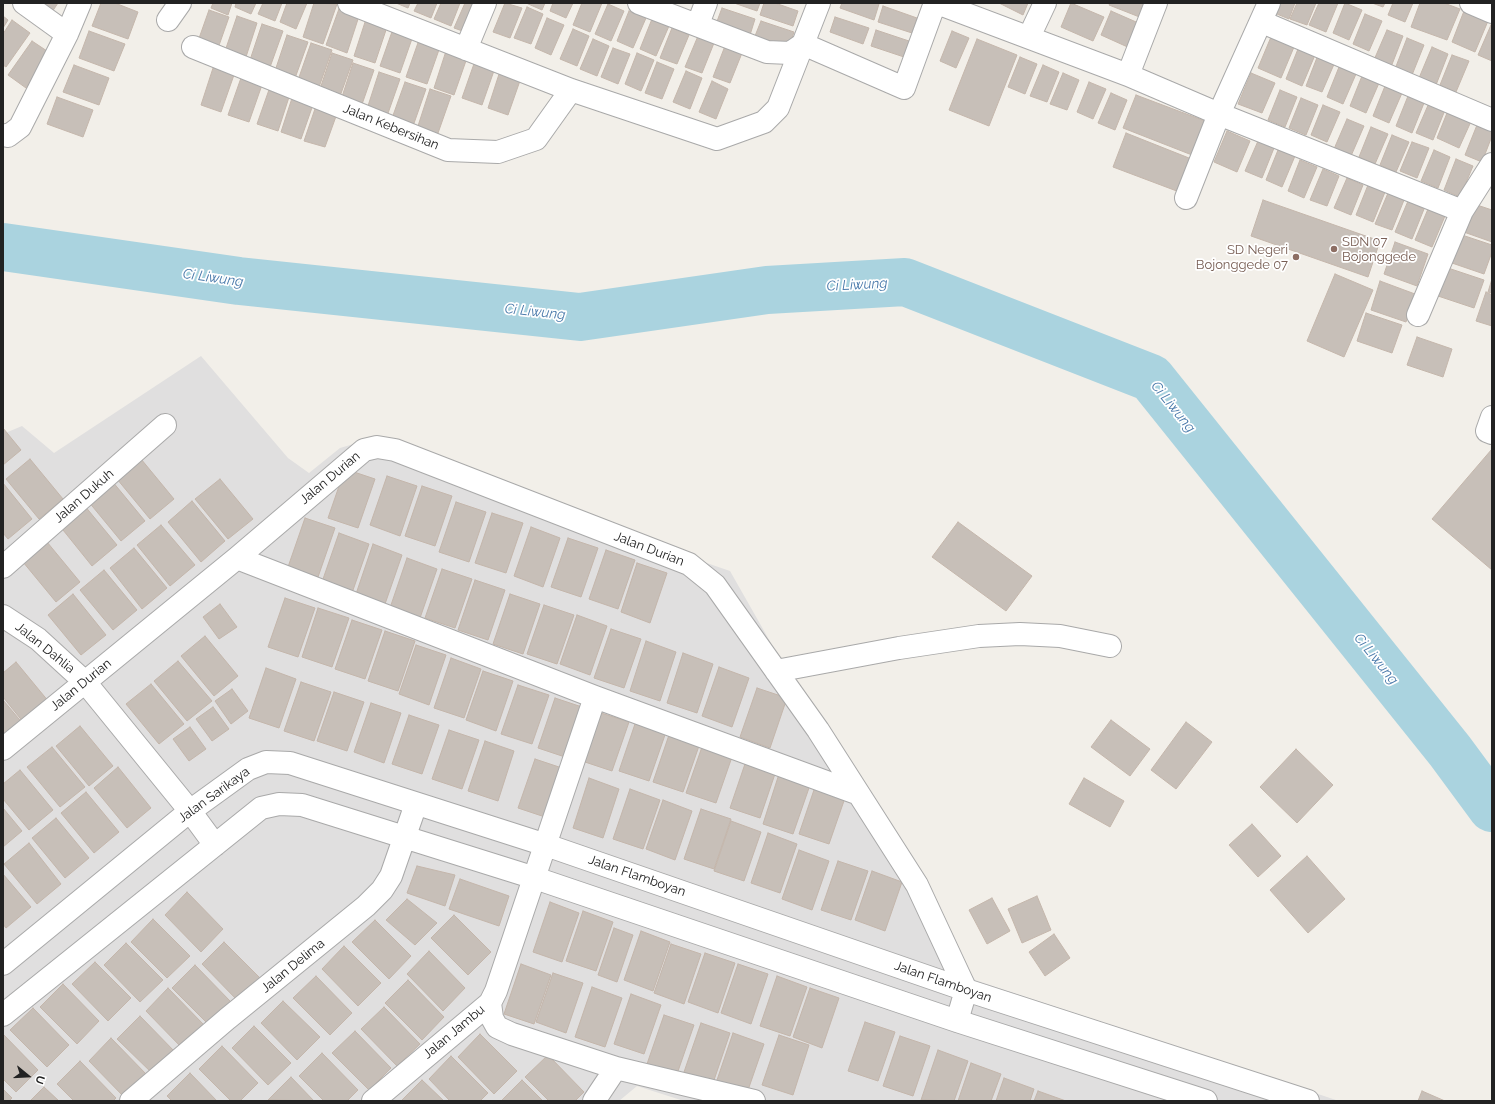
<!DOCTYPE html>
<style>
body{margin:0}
#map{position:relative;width:1495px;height:1104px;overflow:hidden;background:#f2efe9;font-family:Raleway,sans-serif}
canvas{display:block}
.frame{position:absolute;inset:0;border:4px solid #222;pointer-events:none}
.north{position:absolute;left:8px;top:1056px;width:40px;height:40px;-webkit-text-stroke:3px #fff;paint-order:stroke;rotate:108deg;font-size:11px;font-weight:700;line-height:16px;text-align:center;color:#222}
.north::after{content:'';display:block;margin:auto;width:14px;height:18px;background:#222;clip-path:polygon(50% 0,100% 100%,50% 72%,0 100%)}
</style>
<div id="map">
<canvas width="1495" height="1104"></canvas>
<div class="frame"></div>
<div class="north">U</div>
</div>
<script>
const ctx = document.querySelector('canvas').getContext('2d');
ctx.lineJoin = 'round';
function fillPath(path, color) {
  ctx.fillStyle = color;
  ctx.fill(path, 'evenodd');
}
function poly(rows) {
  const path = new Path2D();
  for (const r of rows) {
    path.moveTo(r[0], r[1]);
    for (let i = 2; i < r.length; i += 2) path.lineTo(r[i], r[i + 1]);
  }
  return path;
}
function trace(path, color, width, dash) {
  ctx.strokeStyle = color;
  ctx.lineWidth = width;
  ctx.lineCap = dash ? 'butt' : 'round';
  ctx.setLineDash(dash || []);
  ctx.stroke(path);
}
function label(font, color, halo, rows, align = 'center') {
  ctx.font = font + ' Raleway,sans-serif';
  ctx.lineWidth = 3.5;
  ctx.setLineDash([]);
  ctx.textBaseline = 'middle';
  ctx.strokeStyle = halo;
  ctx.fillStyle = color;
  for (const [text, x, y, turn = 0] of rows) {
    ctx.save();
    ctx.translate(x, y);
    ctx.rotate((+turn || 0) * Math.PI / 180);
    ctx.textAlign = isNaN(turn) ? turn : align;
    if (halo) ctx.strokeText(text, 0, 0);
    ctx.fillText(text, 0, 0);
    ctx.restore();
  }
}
const residential = poly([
 [201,356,288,458,309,473,340,448,357,443,730,571,813,717,975,980,1339,1101,684,1101,637,1086,619,1101,3,1101,3,434,22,426,54,453]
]);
const river = poly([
 [3,247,239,281,580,317,767,290,905,282,1151,378,1450,751,1492,808]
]);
const building = poly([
 [40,3,58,3,52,12,40,3],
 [101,3,115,3,138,12,128,39,92,26,101,3],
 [213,3,232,3,228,15,211,8,213,3],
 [236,3,256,3,251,14,235,7,236,3],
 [263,3,282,3,275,21,258,14,263,3],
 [287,3,307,3,296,29,280,22,287,3],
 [314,3,337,4,323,44,303,37,314,3],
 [396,3,410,3,408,8,396,3],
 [418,3,437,3,431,18,414,11,418,3],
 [441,3,460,3,451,26,434,19,441,3],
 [465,3,481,3,471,34,454,28,465,3],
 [505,3,522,8,510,38,493,32,505,3],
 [526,3,545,3,542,10,526,3],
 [553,3,573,3,566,18,550,11,553,3],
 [582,3,602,3,590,32,573,25,582,3],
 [734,3,760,3,757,11,734,3],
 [764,3,775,3,798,11,793,26,760,15,764,3],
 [842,3,876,3,879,4,874,20,840,8,842,3],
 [999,3,1028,3,1023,15,999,3],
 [1071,3,1104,17,1093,41,1061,27,1071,3],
 [1110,3,1148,3,1142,18,1109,5,1110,3],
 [1276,3,1295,3,1289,19,1272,12,1276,3],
 [1297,3,1316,3,1307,25,1290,19,1297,3],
 [1319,3,1338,3,1326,32,1309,25,1319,3],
 [1345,3,1362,10,1349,40,1333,33,1345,3],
 [1372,3,1385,3,1383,7,1372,3],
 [1393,3,1413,3,1405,22,1388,15,1393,3],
 [1420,3,1444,3,1460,9,1447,40,1411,27,1420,3],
 [608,4,624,11,611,41,595,34,608,4],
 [340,6,360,13,347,53,326,45,340,6],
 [883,6,917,18,912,33,878,22,883,6],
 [527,7,543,14,531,44,514,38,527,7],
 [722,8,755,19,750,35,716,24,722,8],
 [209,10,229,17,217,51,197,44,209,10],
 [629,11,646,18,633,48,617,41,629,11],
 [1111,11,1143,25,1132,49,1101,35,1111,11],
 [1464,11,1488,21,1475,52,1452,42,1464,11],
 [1365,14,1382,21,1369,51,1353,44,1365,14],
 [3,16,8,20,3,28,3,16],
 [237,16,257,23,244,63,223,57,237,16],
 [367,16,388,24,375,63,354,56,367,16],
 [835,17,869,28,863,44,830,32,835,17],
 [547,18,564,25,551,55,535,48,547,18],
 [652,19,669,26,656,56,640,49,652,19],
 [12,20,30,33,6,67,3,65,3,34,12,20],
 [761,21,794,32,789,47,755,36,761,21],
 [262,24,283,31,269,70,249,63,262,24],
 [1491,25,1492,25,1492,61,1478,55,1491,25],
 [394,26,414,33,400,73,380,66,394,26],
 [672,28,689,35,677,64,660,58,672,28],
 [573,29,589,36,577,66,560,59,573,29],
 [876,30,909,41,904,57,871,46,876,30],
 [1387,30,1403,36,1391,67,1374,60,1387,30],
 [89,31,125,44,114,71,79,58,89,31],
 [952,31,969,38,956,68,940,61,952,31],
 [287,35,308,42,294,81,274,74,287,35],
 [698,36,714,43,702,73,685,67,698,36],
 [420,37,441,44,427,84,406,77,420,37],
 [1271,37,1294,47,1281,78,1258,68,1271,37],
 [1407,38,1424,45,1412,75,1395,69,1407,38],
 [593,39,609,46,597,76,580,69,593,39],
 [977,39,1017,55,989,126,949,110,977,39],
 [32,41,50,53,26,88,8,75,32,41],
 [311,43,332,50,318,90,297,83,311,43],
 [725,46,742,53,730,83,713,77,725,46],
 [1432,47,1448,54,1436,85,1419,78,1432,47],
 [447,48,468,55,454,95,434,88,447,48],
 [613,48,630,54,618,84,601,77,613,48],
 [1298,49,1315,55,1302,86,1286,79,1298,49],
 [332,53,353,60,339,99,319,92,332,53],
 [637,53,654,60,641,91,625,84,637,53],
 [1318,55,1335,62,1322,92,1306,86,1318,55],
 [1452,55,1469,61,1456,92,1440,85,1452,55],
 [1020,57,1037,64,1025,94,1008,87,1020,57],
 [476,58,496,65,482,105,462,98,476,58],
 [657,62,674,69,662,99,645,93,657,62],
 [353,63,374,70,360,110,340,103,353,63],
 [74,65,109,78,99,105,63,92,74,65],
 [214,65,235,72,221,112,201,105,214,65],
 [1043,65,1059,72,1047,102,1030,96,1043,65],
 [1339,67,1356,74,1343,104,1327,97,1339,67],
 [501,68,522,75,508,115,488,108,501,68],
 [686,71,702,78,690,109,673,102,686,71],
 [379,72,400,79,386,119,366,112,379,72],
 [1063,73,1079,80,1067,110,1050,104,1063,73],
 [1251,73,1275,83,1262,113,1238,104,1251,73],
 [242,75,263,82,249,122,228,115,242,75],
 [1362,76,1379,83,1366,113,1350,106,1362,76],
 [712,81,728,89,716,119,699,112,712,81],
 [405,82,426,89,412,129,391,121,405,82],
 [1089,82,1106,89,1093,119,1077,112,1089,82],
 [271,84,291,91,278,131,257,124,271,84],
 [1385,86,1402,93,1389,123,1373,116,1385,86],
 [430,89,451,96,437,136,417,129,430,89],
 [1280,90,1297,97,1285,127,1268,120,1280,90],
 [294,92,315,99,301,139,281,132,294,92],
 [1111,93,1127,100,1115,130,1098,123,1111,93],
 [1136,95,1205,121,1192,155,1123,128,1136,95],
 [1408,96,1424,103,1412,133,1396,126,1408,96],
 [57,97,93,110,83,137,47,124,57,97],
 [1301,98,1318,105,1306,135,1289,128,1301,98],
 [318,100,339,108,325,147,304,141,318,100],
 [1429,103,1445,110,1433,140,1416,133,1429,103],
 [1323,105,1340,112,1327,142,1311,135,1323,105],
 [1449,108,1473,117,1459,148,1437,138,1449,108],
 [1347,119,1364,126,1351,156,1334,149,1347,119],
 [1477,125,1492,131,1492,136,1482,162,1465,155,1477,125],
 [1371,127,1388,134,1375,164,1359,157,1371,127],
 [1227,131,1250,141,1237,172,1214,162,1227,131],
 [1126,133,1194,160,1182,193,1113,167,1126,133],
 [1392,135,1409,142,1396,172,1380,165,1392,135],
 [1258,141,1274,148,1262,178,1245,171,1258,141],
 [1412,142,1429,148,1417,178,1400,171,1412,142],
 [1278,150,1295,156,1282,187,1266,180,1278,150],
 [1434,150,1450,157,1438,188,1421,181,1434,150],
 [1456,159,1473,166,1460,197,1444,190,1456,159],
 [1300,160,1317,167,1304,198,1288,191,1300,160],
 [1323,169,1339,176,1327,206,1310,200,1323,169],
 [1347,178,1363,185,1351,215,1334,208,1347,178],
 [1368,185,1385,192,1373,222,1356,215,1368,185],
 [1388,193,1404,200,1392,230,1375,224,1388,193],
 [1263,200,1380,241,1368,277,1251,236,1263,200],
 [1408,201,1424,209,1412,239,1395,232,1408,201],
 [1471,203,1492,210,1492,242,1461,231,1471,203],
 [1428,209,1445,216,1432,247,1415,240,1428,209],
 [1459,234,1492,245,1492,252,1484,274,1449,262,1459,234],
 [1395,242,1428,254,1417,286,1384,274,1395,242],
 [1448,268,1484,280,1474,308,1438,296,1448,268],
 [1335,274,1373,290,1344,357,1307,341,1335,274],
 [1492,279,1492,293,1488,292,1492,279],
 [1380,281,1415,294,1406,322,1371,310,1380,281],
 [1486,292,1492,295,1492,326,1476,321,1486,292],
 [1366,313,1402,325,1392,353,1357,341,1366,313],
 [1417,337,1452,349,1443,377,1407,365,1417,337],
 [3,428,21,450,3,465,3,428],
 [1492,449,1492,570,1432,519,1492,449],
 [30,459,63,499,39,519,6,479,30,459],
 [141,459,174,499,150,519,117,479,141,459],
 [345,469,375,479,358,528,328,518,345,469],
 [387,476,417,486,400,536,370,525,387,476],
 [220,479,253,519,228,539,195,499,220,479],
 [112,481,145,521,121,541,88,501,112,481],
 [3,483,32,519,8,539,3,533,3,483],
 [422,486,452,496,435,546,405,536,422,486],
 [192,501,225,541,201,562,168,522,192,501],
 [456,502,486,512,469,562,439,552,456,502],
 [84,505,117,545,92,566,59,525,84,505],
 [492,513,523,523,506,573,475,563,492,513],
 [305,518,335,528,318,577,288,567,305,518],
 [958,522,1032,576,1006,611,932,557,958,522],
 [161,525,195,565,170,586,137,545,161,525],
 [531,527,560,538,543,587,514,576,531,527],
 [339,533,369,544,352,593,322,582,339,533],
 [568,538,598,548,581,597,551,587,568,538],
 [47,542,80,582,56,602,23,562,47,542],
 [373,544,402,555,385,604,356,594,373,544],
 [134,548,167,588,142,609,110,568,134,548],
 [606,550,635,560,618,609,589,599,606,550],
 [407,558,437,569,420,618,390,608,407,558],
 [637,563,667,573,650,623,621,612,637,563],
 [442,569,472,579,455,628,425,618,442,569],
 [104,570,137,610,113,630,80,590,104,570],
 [475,580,505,590,488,640,458,630,475,580],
 [73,594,106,635,81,655,48,615,73,594],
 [510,594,540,604,523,654,493,644,510,594],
 [285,598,315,608,298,657,268,647,285,598],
 [220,604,237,627,219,639,203,617,220,604],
 [544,605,574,615,557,664,527,654,544,605],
 [318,608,349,618,332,667,302,657,318,608],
 [577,615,607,626,590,675,560,664,577,615],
 [352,620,382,630,365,679,335,669,352,620],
 [611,629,641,639,624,688,594,678,611,629],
 [385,631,415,641,398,691,368,681,385,631],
 [205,636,238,676,214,696,181,656,205,636],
 [646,641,676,652,660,701,630,691,646,641],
 [416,645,446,655,429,705,399,694,416,645],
 [683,653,713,664,697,713,667,703,683,653],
 [451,658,481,669,464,718,434,708,451,658],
 [178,661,212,701,187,721,154,681,178,661],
 [16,662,49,702,24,723,3,697,3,673,16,662],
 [719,667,749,678,732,727,702,716,719,667],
 [266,668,296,679,279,728,249,718,266,668],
 [483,671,513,681,496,731,466,720,483,671],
 [301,682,331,692,314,741,284,731,301,682],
 [151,684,184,724,159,744,126,704,151,684],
 [518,685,549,695,532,744,501,734,518,685],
 [757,688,787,698,770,748,740,737,757,688],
 [232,689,248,711,231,724,215,701,232,689],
 [334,692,364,702,347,751,317,741,334,692],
 [555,698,585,708,568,758,538,748,555,698],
 [3,700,24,725,3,743,3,700],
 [371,703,401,713,384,763,354,752,371,703],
 [213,707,229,729,212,741,196,719,213,707],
 [598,712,629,722,612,771,582,761,598,712],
 [409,715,439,725,422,774,392,764,409,715],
 [1111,720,1150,749,1130,776,1091,747,1111,720],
 [636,721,666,732,649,781,619,771,636,721],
 [1186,722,1212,742,1176,789,1151,770,1186,722],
 [80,726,113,766,89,786,56,746,80,726],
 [190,727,206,749,189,761,173,739,190,727],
 [449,730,479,740,462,789,432,779,449,730],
 [670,732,700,743,683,792,653,782,670,732],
 [485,741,514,751,498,801,468,791,485,741],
 [703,744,733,754,716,803,686,793,703,744],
 [52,747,85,787,60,807,27,767,52,747],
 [1296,749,1333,785,1297,823,1260,787,1296,749],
 [747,758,777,768,760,818,730,808,747,758],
 [535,759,565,769,548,818,518,808,535,759],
 [118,767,151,808,127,828,94,788,118,767],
 [20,770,53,810,29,830,3,799,3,784,20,770],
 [779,774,810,785,793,834,763,824,779,774],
 [589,778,619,789,603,838,573,828,589,778],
 [1084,778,1124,801,1110,827,1069,804,1084,778],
 [816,784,846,795,829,844,799,834,816,784],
 [630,789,660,800,643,849,613,839,630,789],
 [86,792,119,832,94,853,61,813,86,792],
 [663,800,692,811,675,860,646,849,663,800],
 [3,808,22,831,3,847,3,808],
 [701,809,731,819,714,869,684,859,701,809],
 [56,818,89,858,65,878,32,838,56,818],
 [731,821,761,832,744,881,714,871,731,821],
 [1252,824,1281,856,1258,877,1229,845,1252,824],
 [768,833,797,844,780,893,751,883,768,833],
 [29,843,61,884,37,904,4,864,29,843],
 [799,850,829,861,812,910,782,899,799,850],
 [1307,856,1345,899,1308,933,1270,890,1307,856],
 [838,861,868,871,851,920,821,910,838,861],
 [417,866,455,875,445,906,407,893,417,866],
 [872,871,902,882,885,931,855,920,872,871],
 [3,874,31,907,6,928,3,924,3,874],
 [460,879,509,896,499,926,449,909,460,879],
 [187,892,223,929,201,952,165,915,187,892],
 [1037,896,1051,930,1022,943,1008,909,1037,896],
 [992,898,1010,931,987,944,969,910,992,898],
 [407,899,437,923,415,945,386,920,407,899],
 [550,902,579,913,562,962,533,952,550,902],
 [583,911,613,922,596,971,566,961,583,911],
 [454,915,491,952,468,975,431,938,454,915],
 [153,919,190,956,167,978,131,942,153,919],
 [375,920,411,956,389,979,352,942,375,920],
 [614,928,633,935,617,982,598,975,614,928],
 [641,931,670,942,653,991,624,980,641,931],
 [1054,934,1070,958,1045,976,1029,952,1054,934],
 [224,942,261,979,238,1001,202,964,224,942],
 [126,943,163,980,140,1002,104,965,126,943],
 [671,944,701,954,684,1004,654,993,671,944],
 [344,946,381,983,358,1006,322,969,344,946],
 [429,951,465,988,443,1011,407,974,429,951],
 [705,953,735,963,718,1013,688,1002,705,953],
 [95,962,131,998,108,1021,72,984,95,962],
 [521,964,551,975,534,1024,504,1014,521,964],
 [738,964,768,974,751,1024,721,1013,738,964],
 [195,965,231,1002,209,1025,172,988,195,965],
 [553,973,583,983,566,1033,536,1022,553,973],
 [316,976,352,1013,330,1035,293,998,316,976],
 [777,976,807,987,790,1036,760,1026,777,976],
 [408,980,444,1017,422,1040,385,1003,408,980],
 [63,984,99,1021,77,1044,40,1007,63,984],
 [592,987,622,998,605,1047,575,1037,592,987],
 [168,988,204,1025,182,1048,146,1011,168,988],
 [810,988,839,998,822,1048,793,1037,810,988],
 [631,994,661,1005,644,1054,614,1044,631,994],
 [283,1001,320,1037,297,1060,261,1023,283,1001],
 [384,1007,420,1044,397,1066,361,1029,384,1007],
 [33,1008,69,1045,47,1067,10,1030,33,1008],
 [664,1015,694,1025,677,1074,647,1064,664,1015],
 [140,1016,176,1053,154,1075,117,1039,140,1016],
 [865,1022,895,1032,878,1081,848,1071,865,1022],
 [701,1023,730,1033,713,1083,684,1072,701,1023],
 [254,1026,291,1063,268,1085,232,1048,254,1026],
 [355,1031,391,1068,369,1090,332,1053,355,1031],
 [733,1033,764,1044,747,1093,716,1083,733,1033],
 [3,1034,38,1070,16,1092,3,1079,3,1034],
 [480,1034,517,1071,494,1094,458,1057,480,1034],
 [779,1035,809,1045,793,1095,762,1085,779,1035],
 [900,1036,930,1046,913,1096,883,1086,900,1036],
 [111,1038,147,1075,125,1098,89,1061,111,1038],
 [222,1046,258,1083,240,1101,231,1101,199,1069,222,1046],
 [938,1050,968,1061,954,1101,921,1100,938,1050],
 [322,1053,358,1090,347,1101,324,1101,299,1076,322,1053],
 [548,1055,584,1092,575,1101,549,1101,525,1077,548,1055],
 [451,1056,488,1093,480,1101,450,1101,429,1079,451,1056],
 [80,1061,116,1098,113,1101,74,1101,57,1084,80,1061],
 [971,1063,1001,1074,991,1101,958,1101,971,1063],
 [190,1073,217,1101,172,1101,167,1096,190,1073],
 [291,1077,314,1101,268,1100,291,1077],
 [1004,1078,1034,1089,1030,1101,996,1101,1004,1078],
 [422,1080,444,1101,401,1101,422,1080],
 [522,1080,543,1101,501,1101,522,1080],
 [44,1087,59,1101,30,1101,44,1087],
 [3,1089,12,1098,9,1101,3,1101,3,1089],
 [1038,1091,1066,1101,1034,1101,1038,1091],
 [1422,1091,1445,1101,1418,1101,1422,1091]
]);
const street = poly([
 [24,3,67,34],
 [349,3,571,90,717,139,764,122,778,108,819,3],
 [639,3,767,52,790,53,803,44,904,88,935,3],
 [937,3,1128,75,1219,114,1462,211],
 [1471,3,1492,12],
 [168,20,180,3],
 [1262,22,1492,120],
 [698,24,706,3],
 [1029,37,1045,3],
 [193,47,448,150,498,152,536,139,571,90],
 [466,49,485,3],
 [1128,75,1156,3],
 [3,135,8,136,20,127,67,34,80,3],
 [1186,198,1219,114,1269,3],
 [1418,315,1462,211,1492,164],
 [1492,417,1487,431,1492,433],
 [237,558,595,697,859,794],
 [3,567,165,425],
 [3,616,38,639,85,682,190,811,215,845],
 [776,671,899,648,979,636,1020,634,1060,636,1110,646],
 [3,749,237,558,364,450,377,447,395,450,689,564,715,585,818,730,917,885,966,990,957,1021],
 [3,964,190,811,248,769,266,762,290,763,546,845,966,990,1308,1101],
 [490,1003,492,1018,497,1027,512,1034,616,1068,754,1101],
 [3,1015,261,808,279,804,302,805,535,878,957,1021,1206,1101],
 [131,1101,227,1019,366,906,382,890,391,876,416,804],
 [373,1101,490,1003,496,991,595,697],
 [594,1101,616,1068]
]);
const markers = [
 [1334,249,4,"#8d6e63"],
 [1296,257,4,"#8d6e63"]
];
const streetNames = [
 ["Jalan Kebersihan",391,127,22],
 ["Jalan Durian",330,478,-40],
 ["Jalan Dukuh",84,496,-41],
 ["Jalan Durian",649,549,21],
 ["Jalan Dahlia",45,648,39],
 ["Jalan Durian",81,685,-39],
 ["Jalan Sarikaya",214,795,-36],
 ["Jalan Flamboyan",637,876,19],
 ["Jalan Delima",293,966,-39],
 ["Jalan Flamboyan",943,982,19],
 ["Jalan Jambu",454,1032,-40]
];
const educationNames = [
 ["SDN 07",1342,242],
 ["Bojonggede",1342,257],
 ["SD Negeri",1288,250,"right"],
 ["Bojonggede 07",1288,265,"right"]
];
const waterNames = [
 ["Ci Liwung",213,278,8],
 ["Ci Liwung",857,285,-3],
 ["Ci Liwung",535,312,6],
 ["Ci Liwung",1173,407,51],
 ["Ci Liwung",1376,659,51]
];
fillPath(residential, '#e0dfdf');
trace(river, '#aad3df', 48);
fillPath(building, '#c7bfb8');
trace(building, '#c4b6ab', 1);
trace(street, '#a9a9a9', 24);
trace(street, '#fff', 22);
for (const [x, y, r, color] of markers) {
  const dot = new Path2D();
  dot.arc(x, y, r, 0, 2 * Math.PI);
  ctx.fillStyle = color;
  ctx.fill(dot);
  trace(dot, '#fff', 1.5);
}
label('13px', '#222', '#fff', streetNames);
label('13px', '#785e54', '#fff', educationNames, 'left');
label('italic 14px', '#4a7aab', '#fff', waterNames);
</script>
